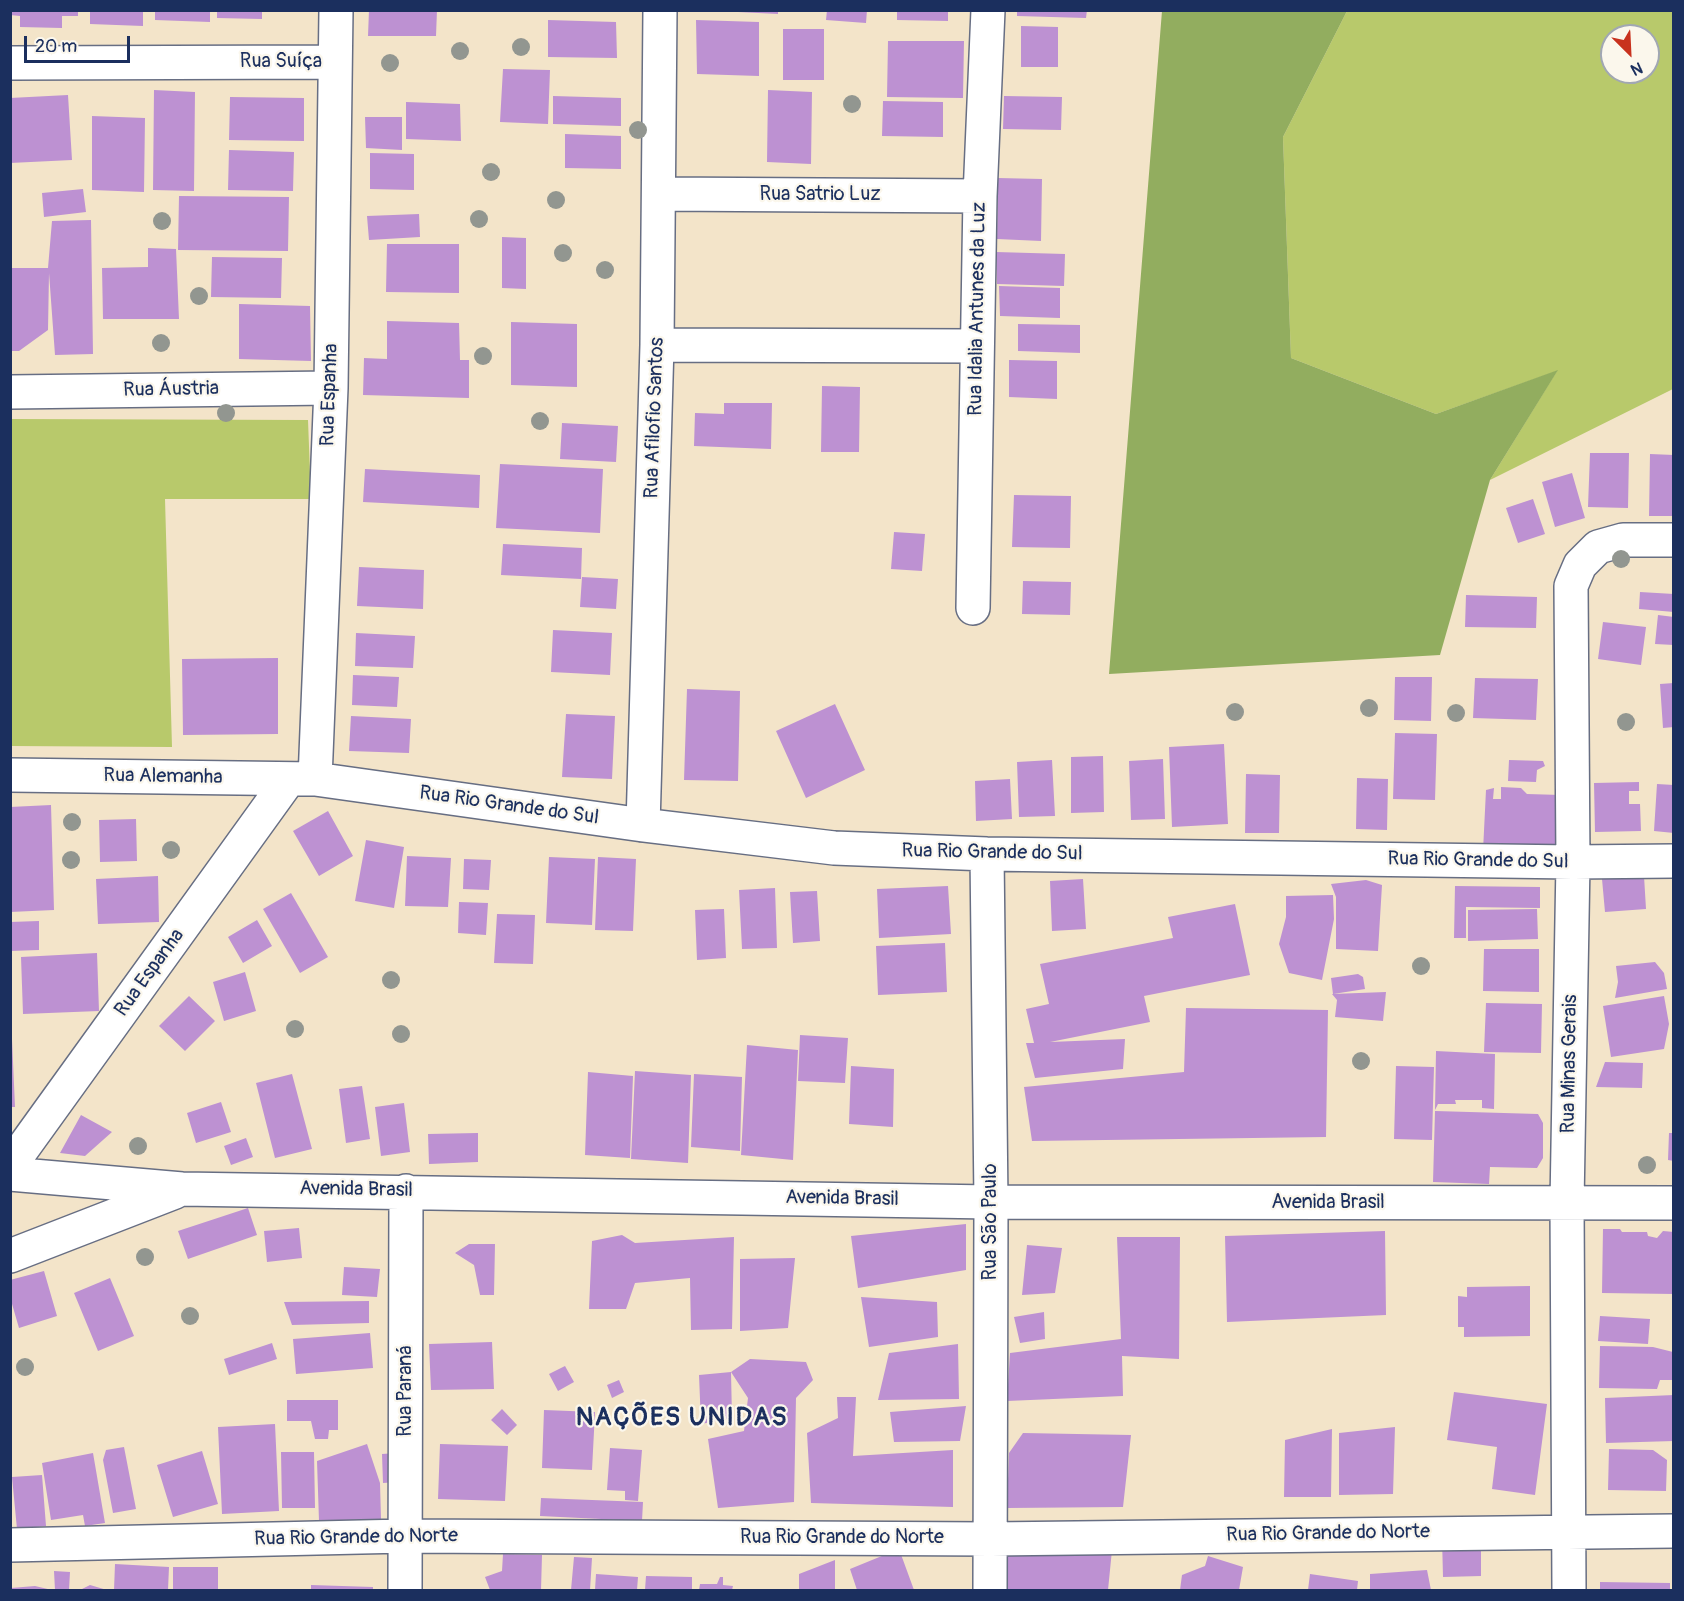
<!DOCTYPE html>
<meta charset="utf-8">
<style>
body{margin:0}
#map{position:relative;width:1684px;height:1601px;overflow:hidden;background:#f3e4c9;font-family:Pangolin,sans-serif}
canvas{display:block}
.frame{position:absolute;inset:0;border:12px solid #1b2f5e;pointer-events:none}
.north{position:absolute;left:1600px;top:24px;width:60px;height:60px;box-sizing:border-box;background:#fbf7ec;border:2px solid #a1a7b3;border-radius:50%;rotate:156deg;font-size:16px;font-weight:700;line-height:24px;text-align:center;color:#1b2f5e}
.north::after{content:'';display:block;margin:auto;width:21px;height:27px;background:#c8321e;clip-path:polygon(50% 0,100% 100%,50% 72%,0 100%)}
.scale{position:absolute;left:24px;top:36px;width:106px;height:27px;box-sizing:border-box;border:3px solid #1b2f5e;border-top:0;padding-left:8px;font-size:18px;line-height:21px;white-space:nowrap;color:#1b2f5e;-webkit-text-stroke:4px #fbf7ec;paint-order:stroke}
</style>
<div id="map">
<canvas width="1684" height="1601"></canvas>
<div class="frame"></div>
<div class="north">N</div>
<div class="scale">20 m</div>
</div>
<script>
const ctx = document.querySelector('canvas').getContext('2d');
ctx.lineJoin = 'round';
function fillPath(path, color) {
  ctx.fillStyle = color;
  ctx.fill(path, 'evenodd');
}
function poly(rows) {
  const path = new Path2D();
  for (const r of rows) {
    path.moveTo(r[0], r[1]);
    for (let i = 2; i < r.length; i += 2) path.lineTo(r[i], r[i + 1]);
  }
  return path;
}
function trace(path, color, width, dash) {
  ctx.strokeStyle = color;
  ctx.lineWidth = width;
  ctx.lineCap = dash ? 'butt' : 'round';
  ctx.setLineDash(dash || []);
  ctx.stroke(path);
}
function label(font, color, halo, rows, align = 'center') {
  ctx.font = font + ' Pangolin,sans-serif';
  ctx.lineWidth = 4.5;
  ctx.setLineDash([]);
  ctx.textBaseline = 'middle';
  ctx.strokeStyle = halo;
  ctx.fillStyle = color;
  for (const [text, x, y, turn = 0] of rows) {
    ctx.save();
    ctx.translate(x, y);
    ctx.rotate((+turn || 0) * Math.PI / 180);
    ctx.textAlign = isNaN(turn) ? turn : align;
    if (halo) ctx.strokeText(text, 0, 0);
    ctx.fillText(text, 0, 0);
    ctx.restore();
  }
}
const green = poly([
 [1347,11,1673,11,1673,389,1490,480,1557,371,1436,414,1291,358,1283,137],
 [1612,36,1648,36,1648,72,1612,72],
 [11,419,308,420,311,499,165,499,172,747,11,746]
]);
const forest = poly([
 [1162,11,1347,11,1283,137,1291,358,1436,414,1558,370,1490,480,1440,655,1109,674]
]);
const building = poly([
 [10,10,78,10,78,16,62,16,62,28,20,27,20,16,10,15],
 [90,10,143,10,143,26,90,24],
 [155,10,210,10,210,22,155,20],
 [217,10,262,10,262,19,217,18],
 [369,10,437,10,436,36,368,36],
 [738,10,778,10,778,14,738,12],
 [827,10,867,10,866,23,826,20],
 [897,10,948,10,948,21,897,20],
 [1017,10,1087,10,1086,18,1017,16],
 [548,20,616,22,617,58,548,57],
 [696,20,759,22,759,76,697,74],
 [1021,26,1058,27,1058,67,1021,67],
 [783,29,824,29,824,80,783,80],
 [888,41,964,41,963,98,887,97],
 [503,69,550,70,548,124,500,122],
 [154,90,195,92,194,191,153,190],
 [768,90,812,92,811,164,767,162],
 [68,95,72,160,10,163,10,98],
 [553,96,621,98,621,126,553,124],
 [1004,96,1062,97,1061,130,1003,129],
 [230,97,304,98,304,141,229,140],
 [883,101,943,102,943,137,882,136],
 [406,102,460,104,461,141,406,139],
 [92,116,145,118,144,192,92,190],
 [365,117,402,117,402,150,366,148],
 [565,134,621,136,621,169,565,168],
 [229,150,294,152,293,191,228,190],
 [370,153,414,154,414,190,370,189],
 [998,178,1042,179,1041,241,997,239],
 [83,189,86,212,44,217,42,193],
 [179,196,289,197,288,251,178,250],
 [419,214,420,237,369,240,367,216],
 [91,220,93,354,55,355,49,273,48,330,19,351,10,351,10,268,48,268,52,221],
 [502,237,526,238,526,289,502,288],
 [387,244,459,244,459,293,386,292],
 [148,248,176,249,179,319,103,319,102,268,148,267],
 [996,252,1065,254,1064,286,997,284],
 [212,257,282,258,281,298,211,297],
 [999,286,1060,288,1060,318,1000,316],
 [239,304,310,306,311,361,239,359],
 [387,321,459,323,460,360,469,360,469,398,363,395,364,358,387,359],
 [511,322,577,324,577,387,511,385],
 [1018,324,1080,325,1080,353,1018,351],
 [1009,360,1057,361,1057,399,1009,397],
 [822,386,860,387,859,452,821,452],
 [724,403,772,403,771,449,694,446,695,413,724,414],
 [562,423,618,426,616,462,560,459],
 [1590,453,1629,453,1628,508,1588,507],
 [1650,454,1674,455,1674,516,1649,516],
 [500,464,603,469,600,533,496,528],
 [365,469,480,475,479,508,363,502],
 [1572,473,1585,518,1555,527,1542,482],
 [1014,495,1071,496,1070,548,1012,547],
 [1533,499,1545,534,1518,543,1506,508],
 [894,532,925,534,922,571,891,569],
 [503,544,582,548,581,579,501,575],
 [359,567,424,570,423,609,357,606],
 [582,577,618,579,616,609,580,607],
 [1023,581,1071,582,1070,615,1022,614],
 [1640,592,1674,594,1674,612,1639,609],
 [1466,595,1537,597,1536,628,1465,627],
 [1658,615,1674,617,1674,645,1655,644],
 [1603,622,1646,627,1641,665,1598,659],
 [553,630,612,633,610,675,551,672],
 [356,633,415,636,413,668,355,666],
 [278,658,278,734,183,735,182,659],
 [353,675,399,677,397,707,352,705],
 [1395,677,1432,677,1431,721,1394,720],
 [1475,678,1538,679,1536,720,1473,718],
 [1674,683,1674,727,1663,728,1660,684],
 [687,689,740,691,738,781,684,780],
 [835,704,865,770,806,798,776,731],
 [566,714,615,716,612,779,562,777],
 [351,716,411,719,409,753,349,751],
 [1395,733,1437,734,1435,800,1393,799],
 [1224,744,1228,824,1172,827,1169,747],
 [1103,756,1104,812,1071,813,1071,757],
 [1163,759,1165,819,1131,820,1129,761],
 [1052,760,1055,816,1019,817,1017,762],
 [1509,760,1543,761,1545,766,1537,770,1536,782,1508,781],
 [1246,774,1280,775,1279,833,1245,833],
 [1357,778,1388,779,1387,830,1356,829],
 [1010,779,1012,819,976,821,975,781],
 [1639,782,1639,791,1629,791,1629,804,1640,804,1641,831,1595,832,1594,783],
 [1657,784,1674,785,1674,833,1654,831],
 [1501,787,1521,788,1527,794,1561,795,1559,855,1483,851,1486,790,1494,788,1493,799,1501,799],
 [51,805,54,910,10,912,10,807],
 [328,811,353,856,319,876,293,831],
 [136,819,137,861,100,862,99,820],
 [366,840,404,847,394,908,355,901],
 [407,856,451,858,448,907,405,906],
 [549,857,595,859,592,925,546,923],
 [598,857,636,859,633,931,595,930],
 [464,859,491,860,489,890,463,889],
 [158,876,159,922,98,924,96,879],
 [1644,876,1646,909,1605,912,1602,879],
 [1083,879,1086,929,1052,931,1050,881],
 [1366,880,1382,885,1378,951,1336,949,1336,897,1331,884],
 [948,886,951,934,879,938,877,889],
 [1455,886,1540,887,1540,908,1466,907,1466,938,1454,938],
 [775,888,777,948,742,949,739,890],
 [817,891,820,941,793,943,790,892],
 [291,893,328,957,300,973,263,909],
 [1333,895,1334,919,1322,980,1289,973,1279,944,1286,917,1286,896],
 [459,902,488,903,486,935,458,933],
 [1235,904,1250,975,1144,996,1150,1022,1050,1042,1125,1039,1123,1069,1035,1078,1026,1043,1034,1043,1026,1009,1049,1004,1040,964,1173,938,1168,917],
 [724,909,726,958,697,960,695,910],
 [1537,909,1538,939,1468,941,1468,910],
 [497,914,535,915,533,964,494,963],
 [257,920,272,946,243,963,228,937],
 [39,921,39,950,10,951,10,922],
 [945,943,947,992,878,995,876,946],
 [1484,949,1539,949,1539,992,1483,991],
 [97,953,99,1011,23,1014,21,957],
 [1655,962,1664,973,1667,989,1615,998,1618,982,1616,966],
 [245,972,256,1011,224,1021,213,982],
 [1358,974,1363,977,1365,989,1333,994,1331,978],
 [1386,992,1383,1021,1335,1017,1337,1000,1332,994],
 [189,996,215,1021,185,1051,159,1026],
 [1664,996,1669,1024,1664,1049,1611,1057,1603,1006],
 [1486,1003,1542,1004,1541,1053,1484,1052],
 [1186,1008,1328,1010,1326,1137,1032,1141,1024,1087,1184,1072],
 [800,1035,848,1038,845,1083,798,1081],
 [10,1039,12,1039,15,1107,10,1107],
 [747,1045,798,1050,793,1160,741,1155],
 [1436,1051,1495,1054,1494,1109,1482,1108,1482,1100,1455,1100,1456,1104,1438,1104,1435,1110],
 [1605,1062,1643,1063,1642,1088,1596,1087],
 [851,1066,894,1069,893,1127,849,1124],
 [1396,1066,1434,1067,1432,1140,1394,1139],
 [635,1071,691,1075,688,1163,631,1159],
 [588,1072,633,1076,630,1158,585,1155],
 [292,1074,312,1149,275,1158,256,1083],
 [694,1074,742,1077,740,1151,691,1147],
 [362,1086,370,1139,346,1143,339,1089],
 [221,1102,231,1132,196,1143,187,1113],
 [404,1103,410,1152,381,1156,375,1107],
 [1435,1111,1538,1114,1543,1123,1543,1158,1537,1168,1490,1167,1489,1184,1433,1182],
 [81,1115,112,1132,85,1156,60,1153],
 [478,1133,478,1162,429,1164,428,1134],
 [1669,1133,1674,1133,1674,1161,1668,1160],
 [246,1138,253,1157,231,1165,224,1146],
 [248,1208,257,1235,188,1259,178,1231],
 [966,1224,966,1270,858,1288,851,1236],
 [299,1228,302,1258,267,1262,264,1231],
 [1603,1229,1620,1229,1622,1232,1647,1232,1648,1236,1657,1238,1663,1231,1674,1232,1674,1294,1602,1293],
 [1385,1231,1386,1315,1227,1322,1225,1236],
 [622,1235,635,1243,734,1237,732,1329,691,1330,690,1278,635,1283,626,1309,589,1309,592,1241],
 [1117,1237,1180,1237,1179,1359,1122,1356,1123,1396,1007,1401,1010,1353,1121,1339],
 [469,1244,495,1244,494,1295,480,1295,474,1265,455,1253],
 [1027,1245,1062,1248,1055,1293,1022,1295],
 [795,1258,788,1328,740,1331,740,1259],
 [344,1267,380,1269,377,1297,342,1295],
 [44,1271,57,1316,19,1328,10,1297,10,1280],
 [110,1278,134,1336,98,1351,74,1293],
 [1530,1286,1530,1336,1464,1337,1464,1327,1458,1327,1458,1296,1467,1297,1467,1287],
 [861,1297,937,1302,938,1337,869,1347],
 [369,1301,369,1323,292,1325,284,1302],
 [1044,1312,1045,1339,1020,1343,1014,1317],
 [1600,1316,1650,1319,1648,1344,1598,1341],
 [370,1333,373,1368,296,1374,293,1339],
 [492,1342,494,1389,431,1390,429,1344],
 [272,1343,277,1359,229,1375,224,1359],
 [958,1344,959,1399,878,1400,889,1353],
 [1600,1346,1653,1347,1673,1352,1673,1380,1660,1380,1657,1389,1599,1388],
 [750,1359,806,1362,813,1380,796,1398,794,1502,718,1508,708,1439,744,1431,748,1398,731,1372,732,1418,701,1424,699,1375,731,1372],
 [565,1366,574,1382,558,1391,549,1374],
 [619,1380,624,1392,612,1398,607,1385],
 [1454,1392,1547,1404,1535,1495,1492,1489,1497,1447,1447,1440],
 [1674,1395,1674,1441,1606,1443,1605,1398],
 [837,1397,856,1397,853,1456,953,1450,953,1507,811,1503,807,1433,838,1418],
 [287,1400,338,1400,338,1430,329,1430,328,1439,315,1439,311,1421,287,1421],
 [966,1406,960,1441,894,1442,890,1412],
 [502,1409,517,1425,507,1435,491,1420],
 [544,1410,595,1412,592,1470,542,1468],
 [275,1424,279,1511,222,1514,218,1427],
 [1395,1427,1393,1494,1339,1495,1339,1433],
 [1332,1429,1331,1497,1284,1497,1285,1440],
 [1023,1433,1131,1435,1123,1507,1007,1508,1009,1453],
 [367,1444,380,1483,381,1519,319,1521,317,1461],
 [440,1444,508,1446,505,1501,438,1499],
 [124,1447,136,1509,113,1513,103,1460,106,1450],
 [610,1448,642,1450,638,1501,625,1500,625,1491,607,1490],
 [1609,1449,1653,1450,1667,1460,1666,1491,1608,1490],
 [202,1451,218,1504,173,1517,157,1465],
 [281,1452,314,1452,315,1508,282,1508],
 [93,1453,105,1523,85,1526,83,1515,51,1520,42,1463],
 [397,1453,398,1482,383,1483,382,1454],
 [42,1475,46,1526,17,1529,12,1477],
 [541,1498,643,1502,642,1521,540,1516],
 [1442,1538,1481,1539,1481,1576,1443,1577],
 [1006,1547,1112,1550,1108,1590,1008,1590],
 [899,1549,914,1590,857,1590,850,1569],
 [503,1554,542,1555,541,1590,490,1590,485,1577,502,1571],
 [1208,1556,1243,1567,1239,1590,1180,1590,1182,1575,1205,1566],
 [574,1557,592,1558,590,1590,571,1590],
 [835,1560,835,1590,799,1590,799,1574],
 [115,1564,169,1567,168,1590,114,1590],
 [173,1567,218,1567,218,1590,173,1590],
 [1427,1570,1431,1590,1370,1590,1370,1574],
 [54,1571,70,1572,69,1590,55,1590],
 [596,1574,638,1577,637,1590,595,1590],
 [1310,1574,1358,1581,1357,1590,1308,1590],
 [646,1576,692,1577,692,1590,645,1590],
 [720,1577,723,1577,723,1585,733,1586,732,1590,699,1590,700,1584,717,1584],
 [1600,1582,1670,1583,1670,1590,1600,1590],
 [90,1585,107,1590,80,1590],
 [311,1585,373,1587,373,1590,311,1590],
 [35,1586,52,1590,11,1590,11,1588]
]);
const street = poly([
 [10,63,335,62],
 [660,194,980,196],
 [657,345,976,346],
 [10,392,331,388],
 [973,608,980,196,988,10],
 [10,775,315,779,643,825,834,848,987,854,1573,862,1674,861],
 [315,779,331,388,336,10],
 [643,825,657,345,660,10],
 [987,854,991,1202,990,1590],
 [10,1166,289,779],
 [10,1174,182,1189,991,1202,1674,1203],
 [10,1256,175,1192],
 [10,1545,405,1536,991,1539,1674,1531],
 [405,1590,406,1191],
 [1569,1590,1567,1203,1573,862,1571,586,1580,565,1598,547,1623,540,1674,540]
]);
const trees = [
 [521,47],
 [460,51],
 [390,63],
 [852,104],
 [638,130],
 [491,172],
 [556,200],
 [479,219],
 [162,221],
 [563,253],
 [605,270],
 [199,296],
 [161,343],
 [483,356],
 [226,413],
 [540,421],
 [1621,559],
 [1369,708],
 [1235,712],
 [1456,713],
 [1626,722],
 [72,822],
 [171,850],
 [71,860],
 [1421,966],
 [391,980],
 [295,1029],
 [401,1034],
 [1361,1061],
 [138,1146],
 [1647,1165],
 [145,1257],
 [190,1316],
 [25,1367]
];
const streetNames = [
 ["Rua Suíça",281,62],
 ["Rua Satrio Luz",820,195],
 ["Rua Idalia Antunes da Luz",978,309,-89],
 ["Rua Áustria",171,390,-1],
 ["Rua Espanha",330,395,-88],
 ["Rua Afilofio Santos",655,418,-88],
 ["Rua Alemanha",163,777,1],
 ["Rua Rio Grande do Sul",509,806,8],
 ["Rua Rio Grande do Sul",992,853,1],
 ["Rua Rio Grande do Sul",1478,861,1],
 ["Rua Espanha",150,973,-54],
 ["Rua Minas Gerais",1570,1064,-89],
 ["Avenida Brasil",356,1190,1],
 ["Avenida Brasil",842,1199,1],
 ["Avenida Brasil",1328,1203],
 ["Rua São Paulo",991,1222,-90],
 ["Rua Paraná",406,1391,-90],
 ["Rua Rio Grande do Norte",1328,1534,-1],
 ["Rua Rio Grande do Norte",356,1538,-1],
 ["Rua Rio Grande do Norte",842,1538]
];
const districtNames = [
 ["NAÇÕES UNIDAS",682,1418]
];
fillPath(green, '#b8c96b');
fillPath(forest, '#92ad5f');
fillPath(building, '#bd91d2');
trace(street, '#676e83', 36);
trace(street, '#fff', 33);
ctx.fillStyle = '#929690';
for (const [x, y] of trees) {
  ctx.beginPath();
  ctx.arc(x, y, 9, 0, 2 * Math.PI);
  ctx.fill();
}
label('20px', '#1b2f5e', '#fbf7ec', streetNames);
ctx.letterSpacing = '1.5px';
label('bold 26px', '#1b2f5e', '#fbf7ec', districtNames);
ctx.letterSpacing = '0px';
</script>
